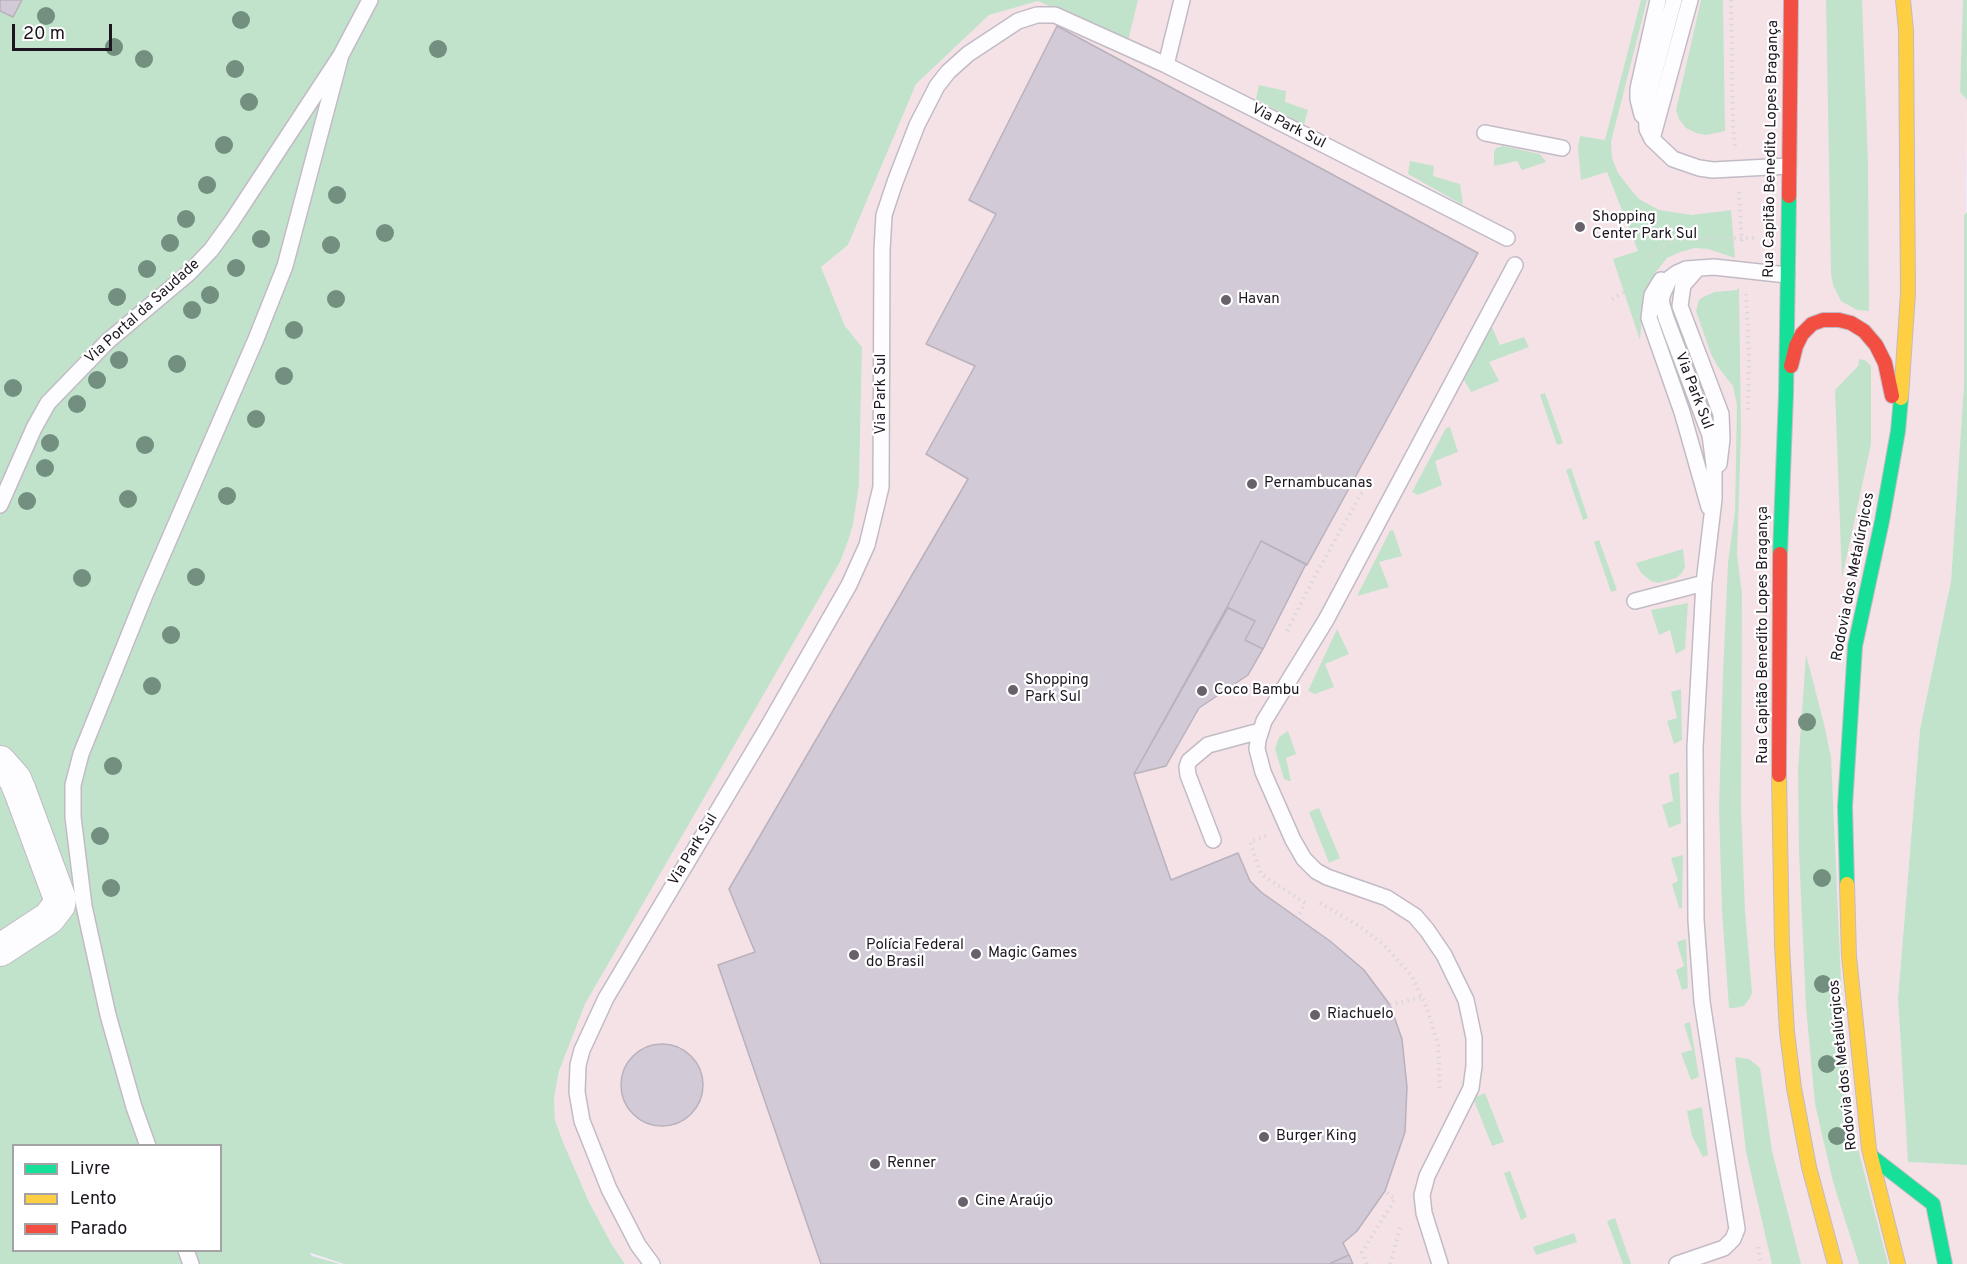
<!DOCTYPE html>
<meta charset="utf-8">
<style>
body{margin:0}
#map{position:relative;width:1967px;height:1264px;overflow:hidden;background:#f4ebf8;font-family:Overpass,sans-serif}
canvas{display:block}
.legend{position:absolute;left:12px;top:1144px;width:210px;height:108px;box-sizing:border-box;background:#fff;border:2px solid #a5a2a6;margin:0;padding:8px 10px;list-style:none;font-size:18px;color:#1d1620}
.legend li{display:flex;align-items:center;gap:12px;height:30px}
.legend b{width:30px;border:2px solid #a5a2a6}
.scale{position:absolute;left:12px;top:24px;width:100px;height:27px;box-sizing:border-box;border:3px solid #1d1620;border-top:0;padding-left:8px;font-size:18px;line-height:21px;white-space:nowrap;color:#1d1620;-webkit-text-stroke:4px #fff;paint-order:stroke}
</style>
<div id="map">
<canvas width="1967" height="1264"></canvas>
<ul class="legend">
<li><b style="height:8px;background:#16e098"></b>Livre</li>
<li><b style="height:8px;background:#ffcf43"></b>Lento</li>
<li><b style="height:8px;background:#f24e42"></b>Parado</li>
</ul>
<div class="scale">20 m</div>
</div>
<script>
const ctx = document.querySelector('canvas').getContext('2d');
ctx.lineJoin = 'round';
function fillPath(path, color) {
  ctx.fillStyle = color;
  ctx.fill(path, 'evenodd');
}
function poly(rows) {
  const path = new Path2D();
  for (const r of rows) {
    if (r.length === 3) {
      path.moveTo(r[0] + r[2], r[1]);
      path.arc(r[0], r[1], r[2], 0, 2 * Math.PI);
      continue;
    }
    path.moveTo(r[0], r[1]);
    for (let i = 2; i < r.length; i += 2) path.lineTo(r[i], r[i + 1]);
  }
  return path;
}
function trace(path, color, width, dash) {
  ctx.strokeStyle = color;
  ctx.lineWidth = width;
  ctx.lineCap = dash ? 'butt' : 'round';
  ctx.setLineDash(dash || []);
  ctx.stroke(path);
}
function label(font, color, halo, rows, align = 'center') {
  ctx.font = font + ' Overpass,sans-serif';
  ctx.lineWidth = 4.5;
  ctx.setLineDash([]);
  ctx.textBaseline = 'middle';
  ctx.strokeStyle = halo;
  ctx.fillStyle = color;
  for (const [text, x, y, turn = 0] of rows) {
    ctx.save();
    ctx.translate(x, y);
    ctx.rotate((+turn || 0) * Math.PI / 180);
    ctx.textAlign = isNaN(turn) ? turn : align;
    if (halo) ctx.strokeText(text, 0, 0);
    ctx.fillText(text, 0, 0);
    ctx.restore();
  }
}
const commercial = poly([
 [1040,0,1963,0,1960,92,1967,100,1964,384,1951,581,1920,729,1898,999,1909,1162,1967,1165,1967,1264,625,1264,611,1243,589,1202,563,1142,555,1120,554,1098,559,1071,566,1047,585,1004,629,923,840,562,848,541,853,525,859,485,862,347,845,326,821,267,848,245,913,87,935,60,989,15]
]);
const green = poly([
 [0,0,1138,0,1128,41,1038,1,989,15,916,84,848,245,821,267,845,326,862,347,859,485,853,525,848,541,840,562,585,1004,559,1071,554,1098,555,1120,563,1142,589,1202,611,1243,625,1264,344,1264,311,1253,310,1254,312,1256,340,1264,0,1264],
 [14,1146,220,1146,220,1250,14,1250],
 [1641,0,1647,0,1611,142,1612,158,1618,173,1632,191,1639,199,1659,210,1692,215,1731,210,1735,258,1708,249,1695,248,1680,252,1667,258,1656,272,1646,292,1643,302,1640,340,1613,259,1638,251,1607,172,1581,180,1578,148,1580,136,1605,140],
 [1701,0,1723,0,1725,131,1706,135,1696,133,1686,128,1679,119,1676,110],
 [1826,0,1862,0,1868,163,1869,311,1857,310,1841,301,1833,285,1831,274],
 [1963,0,1967,0,1967,100,1960,92],
 [1259,85,1286,91,1285,102,1308,110,1304,125,1256,99],
 [1503,146,1540,154,1546,162,1522,170,1517,161,1494,166,1494,152,1496,148],
 [1410,161,1434,166,1433,176,1460,184,1463,205,1408,174],
 [1967,212,1967,1165,1908,1162,1898,999,1920,729,1951,581,1964,384,1964,215],
 [1739,287,1741,433,1737,554,1742,594,1741,808,1745,911,1752,992,1750,998,1744,1006,1734,1008,1729,1008,1722,911,1719,808,1723,673,1728,563,1735,511,1737,405,1733,386,1718,367,1711,354,1696,311,1699,300,1703,297,1715,292,1737,290],
 [1491,325,1500,345,1524,337,1529,347,1489,362,1499,381,1471,392,1464,380],
 [1859,359,1865,360,1871,366,1871,444,1842,578,1835,390,1858,366],
 [1545,393,1563,443,1557,445,1540,395],
 [1450,427,1458,452,1435,461,1442,485,1418,495,1412,492,1446,428],
 [1571,468,1588,518,1583,520,1566,470],
 [1393,530,1402,556,1379,562,1389,587,1357,596,1390,531],
 [1599,540,1617,590,1611,592,1594,542],
 [1683,549,1685,567,1682,573,1676,578,1658,583,1651,581,1641,573,1636,563],
 [1688,603,1685,649,1676,654,1670,630,1659,635,1651,610],
 [1337,629,1349,654,1325,664,1334,687,1315,694,1308,691],
 [1806,654,1824,724,1831,757,1846,1093,1850,1118,1888,1264,1859,1264,1833,1182,1815,1104,1806,1007,1799,852,1798,769],
 [1681,689,1682,740,1674,744,1667,721,1677,718,1671,692],
 [1288,731,1296,754,1286,758,1291,781,1289,781,1284,779,1275,749,1279,737],
 [1679,772,1681,823,1669,828,1662,805,1673,801,1669,775],
 [1319,808,1340,858,1329,863,1309,812],
 [1683,855,1682,908,1679,908,1672,884,1678,881,1671,858],
 [1686,939,1688,988,1682,990,1676,970,1684,966,1677,942],
 [1690,1022,1699,1077,1691,1080,1681,1053,1692,1050,1684,1024],
 [1735,1057,1749,1059,1760,1068,1772,1151,1801,1264,1772,1264,1746,1152],
 [1485,1093,1504,1142,1492,1146,1473,1098],
 [1702,1107,1708,1155,1703,1157,1692,1136,1687,1111],
 [1510,1171,1527,1217,1521,1220,1504,1173],
 [1615,1218,1631,1264,1623,1264,1607,1221],
 [1574,1233,1577,1242,1536,1255,1533,1247]
]);
const building = poly([
 [0,0,22,0,13,17,0,11,0,0],
 [1057,26,1478,253,1307,565,1261,541,1227,607,1134,774,1171,880,1238,853,1250,881,1261,892,1330,941,1364,970,1390,1005,1402,1039,1407,1087,1405,1132,1385,1191,1357,1231,1343,1243,1349,1255,1329,1264,821,1264,718,965,755,952,729,889,968,479,926,454,975,366,926,344,996,214,969,200,1057,26],
 [1261,541,1306,564,1263,649,1245,640,1255,621,1227,607,1261,541],
 [1228,608,1255,621,1245,640,1263,649,1248,675,1199,708,1166,766,1134,774,1228,608],
 [662,1085,41],
 [1349,1255,1353,1264,1329,1264,1349,1255]
]);
const path = poly([
 [1731,0,1733,126,1735,146],
 [1739,192,1742,245],
 [1650,257,1666,243,1685,239,1756,238],
 [1746,294,1749,354,1748,413],
 [1612,299,1627,290],
 [1287,631,1314,578,1371,476],
 [1266,836,1250,842,1261,874,1305,903,1298,917],
 [1320,903,1356,924,1384,945,1411,975,1427,1008,1438,1045,1440,1091],
 [1390,1005,1422,997],
 [1758,1247,1761,1264],
 [1367,1264,1362,1252,1395,1199,1385,1191],
 [1390,1264,1401,1224]
]);
const lane = poly([
 [1674,0,1646,104,1647,129,1652,139,1673,159,1699,168,1713,170,1788,166],
 [1166,65,1182,0],
 [1642,115,1638,99,1638,89,1658,0],
 [1485,133,1562,148],
 [1652,139,1690,0],
 [1698,268,1683,285,1680,306,1721,414,1722,439,1719,464],
 [1661,280,1652,295,1649,318,1682,412,1709,507],
 [0,505,34,428,48,403,108,341,189,273,211,250,232,221,341,55,370,0],
 [1635,601,1704,583],
 [1213,840,1188,775,1187,767,1189,761,1208,745,1260,731],
 [148,1146,134,1107,108,1015,84,906,73,817,73,785,81,754,145,595,256,339,285,266,341,55],
 [186,1250,191,1264],
 [652,1264,638,1245,609,1189,582,1121,577,1092,578,1065,582,1050,606,998,766,730,849,585,867,545,881,487,882,250,884,215,895,182,917,125,937,86,948,72,968,54,1018,21,1037,15,1055,15,1166,65,1242,103,1507,238],
 [1440,1264,1424,1213,1422,1195,1427,1176,1471,1088,1474,1066,1474,1038,1466,1000,1444,955,1427,930,1415,916,1387,898,1327,877,1316,871,1304,859,1293,840,1263,772,1257,749,1258,740,1264,721,1326,620,1515,265],
 [1677,1264,1724,1248,1733,1239,1737,1229,1702,1002,1696,920,1695,747,1704,583,1714,499,1714,465,1710,435,1666,318,1661,301,1663,293,1670,278,1677,273,1686,269,1714,267,1787,275]
]);
const street = poly([
 [0,762,15,779,20,791,60,899,59,905,49,918,0,950]
]);
const fast = poly([
 [1780,554,1786,394,1789,196],
 [1847,884,1845,806,1855,646,1882,521,1898,431,1901,398],
 [1871,1156,1933,1204,1945,1264]
]);
const slow = poly([
 [1901,398,1908,293,1906,30,1903,0],
 [1779,775,1782,945,1787,1032,1794,1088,1809,1167,1835,1264],
 [1847,884,1849,956,1869,1149,1898,1264]
]);
const jam = poly([
 [1789,196,1791,0],
 [1791,366,1796,346,1802,334,1812,324,1823,320,1839,320,1851,323,1864,331,1876,345,1885,363,1892,396],
 [1779,775,1780,554]
]);
const trees = [
 [46,16],
 [241,20],
 [114,47],
 [438,49],
 [144,59],
 [235,69],
 [249,102],
 [224,145],
 [207,185],
 [337,195],
 [186,219],
 [385,233],
 [261,239],
 [170,243],
 [331,245],
 [236,268],
 [147,269],
 [210,295],
 [117,297],
 [336,299],
 [192,310],
 [294,330],
 [119,360],
 [177,364],
 [284,376],
 [97,380],
 [13,388],
 [77,404],
 [256,419],
 [50,443],
 [145,445],
 [45,468],
 [227,496],
 [128,499],
 [27,501],
 [196,577],
 [82,578],
 [171,635],
 [152,686],
 [1807,722],
 [113,766],
 [100,836],
 [1822,878],
 [111,888],
 [1823,984],
 [1827,1064],
 [1837,1136]
];
const markers = [
 [1580,227,6,"#68616c"],
 [1226,300,6,"#68616c"],
 [1252,484,6,"#68616c"],
 [1013,690,6,"#68616c"],
 [1202,691,6,"#68616c"],
 [976,954,6,"#68616c"],
 [854,955,6,"#68616c"],
 [1315,1015,6,"#68616c"],
 [1264,1137,6,"#68616c"],
 [875,1164,6,"#68616c"],
 [963,1202,6,"#68616c"]
];
const streetNames = [
 ["Via Park Sul",1288,127,27],
 ["Rua Capitão Benedito Lopes Bragança",1772,149,-89],
 ["Via Portal da Saudade",143,312,-42],
 ["Via Park Sul",1693,391,69],
 ["Via Park Sul",882,394,-90],
 ["Rodovia dos Metalúrgicos",1854,577,-79],
 ["Rua Capitão Benedito Lopes Bragança",1764,635,-90],
 ["Via Park Sul",694,850,-59],
 ["Rodovia dos Metalúrgicos",1844,1065,-96]
];
const poiNames = [
 ["Shopping",1592,218],
 ["Center Park Sul",1592,235],
 ["Havan",1238,300],
 ["Pernambucanas",1264,484],
 ["Shopping",1025,681],
 ["Park Sul",1025,698],
 ["Coco Bambu",1214,691],
 ["Polícia Federal",866,946],
 ["do Brasil",866,963],
 ["Magic Games",988,954],
 ["Riachuelo",1327,1015],
 ["Burger King",1276,1137],
 ["Renner",887,1164],
 ["Cine Araújo",975,1202]
];
fillPath(commercial, '#f5e2e7');
fillPath(green, '#c2e3cb');
fillPath(building, '#d2cad6');
trace(building, '#b9b1bc', 1.5);
trace(lane, '#c2bbc6', 18);
trace(street, '#c2bbc6', 34);
trace(fast, '#c2bbc6', 16);
trace(slow, '#c2bbc6', 16);
trace(jam, '#c2bbc6', 16);
trace(path, '#d9d7da', 4, [1.5, 4.5]);
trace(lane, '#fdfcfe', 15);
trace(street, '#fdfcfe', 32);
trace(fast, '#16e098', 14);
trace(slow, '#ffcf43', 14);
trace(jam, '#f24e42', 14);
ctx.fillStyle = '#728f80';
for (const [x, y] of trees) {
  ctx.beginPath();
  ctx.arc(x, y, 9, 0, 2 * Math.PI);
  ctx.fill();
}
for (const [x, y, r, color] of markers) {
  const dot = new Path2D();
  dot.arc(x, y, r, 0, 2 * Math.PI);
  ctx.fillStyle = color;
  ctx.fill(dot);
  trace(dot, '#fff', 2);
}
label('15px', '#1d1620', '#fff', streetNames);
label('15px', '#1d1620', '#fff', poiNames, 'left');
</script>
